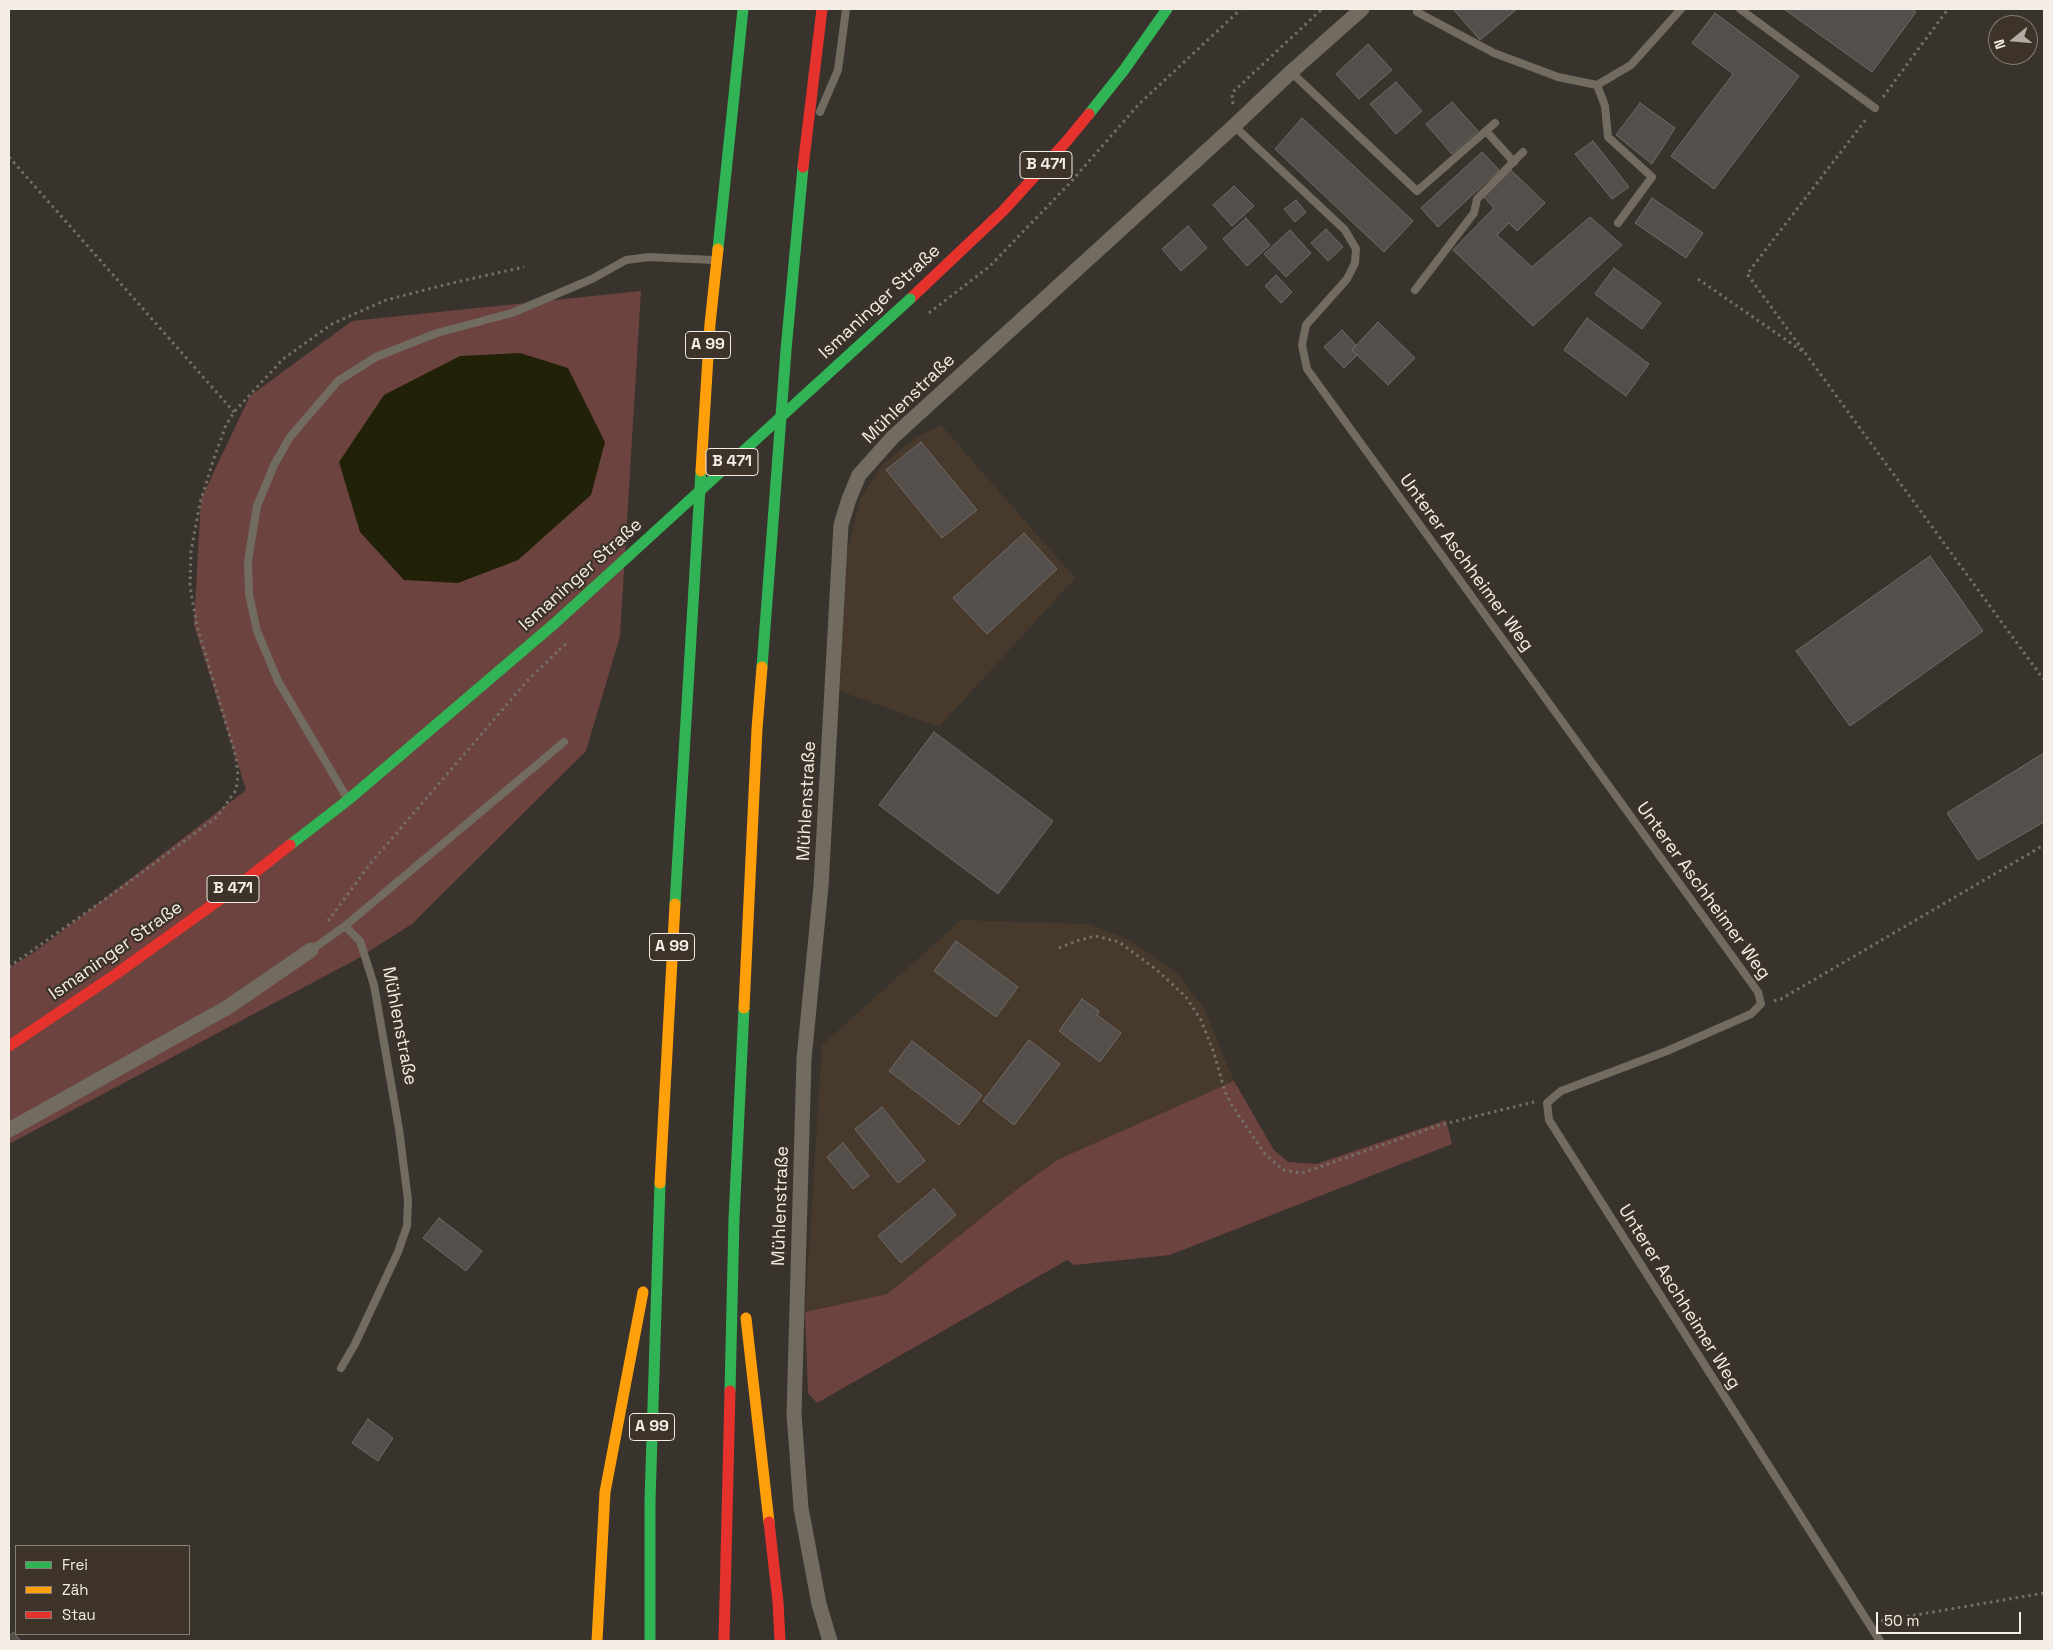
<!DOCTYPE html>
<meta charset="utf-8">
<style>
body{margin:0}
#map{position:relative;width:2053px;height:1650px;overflow:hidden;background:#39332e;font-family:"Space Grotesk",sans-serif}
canvas{display:block}
.frame{position:absolute;inset:0;border:10px solid #f4eee7;pointer-events:none}
.legend{position:absolute;left:15px;top:1545px;width:175px;height:90px;box-sizing:border-box;background:#3d3329;border:1px solid #867e75;margin:0;padding:6px 9px;list-style:none;font-size:15px;color:#f4eee7}
.legend li{display:flex;align-items:center;gap:10px;height:25px}
.legend b{width:25px;border:1px solid #867e75}
.north{position:absolute;left:1988px;top:15px;width:50px;height:50px;box-sizing:border-box;background:#3d3329;border:1px solid #867e75;border-radius:50%;rotate:253deg;font-size:14px;font-weight:700;line-height:20px;text-align:center;color:#f4eee7}
.north::after{content:'';display:block;margin:auto;width:18px;height:22px;background:#b3ada6;clip-path:polygon(50% 0,100% 100%,50% 72%,0 100%)}
.scale{position:absolute;left:1876px;top:1612px;width:145px;height:22px;box-sizing:border-box;border:2px solid #f4eee7;border-top:0;padding-left:6px;font-size:15px;line-height:18px;white-space:nowrap;color:#f4eee7;-webkit-text-stroke:4px #3d3329;paint-order:stroke}
</style>
<div id="map">
<canvas width="2053" height="1650"></canvas>
<div class="frame"></div>
<ul class="legend">
<li><b style="height:6px;background:#30b455"></b>Frei</li>
<li><b style="height:6px;background:#ff9f0a"></b>Zäh</li>
<li><b style="height:6px;background:#e5322d"></b>Stau</li>
</ul>
<div class="north">N</div>
<div class="scale">50 m</div>
</div>
<script>
const ctx = document.querySelector('canvas').getContext('2d');
ctx.lineJoin = 'round';
function fillPath(path, color) {
  ctx.fillStyle = color;
  ctx.fill(path, 'evenodd');
}
function poly(rows) {
  const path = new Path2D();
  for (const r of rows) {
    path.moveTo(r[0], r[1]);
    for (let i = 2; i < r.length; i += 2) path.lineTo(r[i], r[i + 1]);
  }
  return path;
}
function trace(path, color, width, dash) {
  ctx.strokeStyle = color;
  ctx.lineWidth = width;
  ctx.lineCap = dash ? 'butt' : 'round';
  ctx.setLineDash(dash || []);
  ctx.stroke(path);
}
function label(font, color, halo, rows, align = 'center') {
  ctx.font = font + ' "Space Grotesk",sans-serif';
  ctx.lineWidth = 4.5;
  ctx.setLineDash([]);
  ctx.textBaseline = 'middle';
  ctx.strokeStyle = halo;
  ctx.fillStyle = color;
  for (const [text, x, y, turn = 0] of rows) {
    ctx.save();
    ctx.translate(x, y);
    ctx.rotate((+turn || 0) * Math.PI / 180);
    ctx.textAlign = isNaN(turn) ? turn : align;
    if (halo) ctx.strokeText(text, 0, 0);
    ctx.fillText(text, 0, 0);
    ctx.restore();
  }
}
const built = poly([
 [941,425,1075,578,939,727,840,691,845,560,860,499,882,465,916,437],
 [961,920,1090,924,1131,941,1178,974,1205,1010,1234,1081,1057,1160,1016,1190,887,1294,805,1312,822,1045]
]);
const green = poly([
 [641,291,620,636,586,751,412,924,357,959,9,1144,9,968,36,951,246,790,194,625,201,499,250,396,352,321],
 [1234,1081,1274,1150,1288,1162,1316,1164,1446,1120,1452,1144,1170,1255,1074,1265,1067,1260,817,1403,808,1393,805,1312,887,1294,1016,1190,1057,1160]
]);
const water = poly([
 [520,353,568,368,605,442,591,495,518,560,458,583,404,580,360,532,339,462,384,395,460,356]
]);
const building = poly([
 [1453,9,1517,9,1480,40,1453,9],
 [1784,9,1912,9,1916,12,1872,72,1784,9],
 [1715,13,1799,76,1714,189,1671,156,1733,74,1692,43,1715,13],
 [1368,44,1392,70,1359,99,1336,74,1368,44],
 [1396,82,1422,111,1396,134,1370,104,1396,82],
 [1452,102,1478,131,1452,154,1426,124,1452,102],
 [1640,103,1675,128,1652,164,1616,135,1640,103],
 [1302,118,1413,221,1384,252,1275,149,1302,118],
 [1593,141,1629,187,1612,199,1575,154,1593,141],
 [1482,152,1499,170,1438,227,1421,208,1482,152],
 [1511,170,1545,203,1517,231,1509,223,1497,235,1532,267,1590,217,1622,245,1533,326,1453,250,1494,208,1484,197,1511,170],
 [1234,186,1254,206,1232,226,1213,205,1234,186],
 [1652,198,1703,233,1686,258,1635,223,1652,198],
 [1296,200,1306,212,1295,222,1284,209,1296,200],
 [1246,218,1270,245,1247,266,1223,239,1246,218],
 [1188,226,1207,248,1181,271,1162,249,1188,226],
 [1326,229,1343,247,1328,261,1311,243,1326,229],
 [1290,230,1311,253,1286,277,1264,254,1290,230],
 [1614,268,1661,303,1642,329,1595,294,1614,268],
 [1276,275,1292,292,1281,303,1265,286,1276,275],
 [1587,318,1649,364,1626,396,1564,350,1587,318],
 [1378,322,1415,358,1388,385,1352,350,1378,322],
 [1342,330,1356,345,1352,350,1357,355,1344,368,1324,347,1342,330],
 [921,442,977,510,942,538,886,470,921,442],
 [1024,533,1057,569,987,634,953,598,1024,533],
 [1930,556,1983,631,1850,726,1796,651,1930,556],
 [934,732,1053,821,998,894,879,805,934,732],
 [2044,753,2044,822,1978,860,1947,813,2044,753],
 [956,941,1018,987,996,1017,934,971,956,941],
 [1082,999,1099,1011,1097,1015,1121,1033,1100,1062,1059,1031,1082,999],
 [1029,1040,1060,1064,1014,1125,983,1101,1029,1040],
 [912,1041,982,1095,959,1125,889,1071,912,1041],
 [882,1107,925,1161,898,1183,855,1129,882,1107],
 [843,1143,869,1176,853,1189,827,1157,843,1143],
 [934,1189,956,1215,901,1263,878,1236,934,1189],
 [439,1218,482,1251,466,1271,423,1238,439,1218],
 [368,1419,393,1438,378,1461,352,1443,368,1419],
 [13,1632,21,1641,9,1641,9,1637,13,1632]
]);
const path = poly([
 [1883,97,1948,9],
 [1233,104,1232,93,1322,9],
 [9,157,234,412],
 [1698,279,1805,353,2044,680],
 [929,313,990,266,1069,184,1139,104,1241,9],
 [1803,350,1747,274,1867,118],
 [328,921,370,864,527,681,559,650],
 [1059,948,1076,941,1095,936,1119,942,1157,970,1186,997,1201,1020,1214,1053,1225,1092,1233,1107,1265,1154,1283,1170,1302,1173,1440,1125,1534,1102],
 [9,967,125,885,217,817,236,790,238,776,236,757,197,626,190,586,191,551,200,503,214,458,226,425,234,412,283,359,332,324,386,300,452,283,524,267],
 [1774,1001,1781,999,2044,845],
 [1881,1621,2044,1593]
]);
const lane = poly([
 [1740,9,1875,108],
 [1417,12,1494,53,1558,77,1597,85,1631,65,1681,9],
 [1291,72,1417,191,1495,123],
 [1597,85,1605,106,1608,137,1652,177,1618,223],
 [820,112,838,70,846,9],
 [1234,126,1345,230,1356,249,1355,263,1347,279,1306,325,1302,345,1307,369,1758,992,1761,1004,1751,1014,1667,1051,1561,1091,1547,1103,1549,1120,1880,1641],
 [1486,131,1514,162],
 [1415,290,1474,213,1477,199,1523,152],
 [347,798,278,681,257,631,249,594,248,561,257,506,274,465,290,437,338,381,376,357,437,333,512,313,592,279,626,260,649,257,713,260],
 [345,926,564,742],
 [311,950,345,926,360,941,374,985,399,1129,408,1200,407,1226,398,1252,355,1344,341,1368]
]);
const street = poly([
 [9,1130,228,1007,311,950],
 [830,1641,819,1604,801,1508,794,1414,804,1059,821,886,841,525,849,499,859,475,893,437,1234,126,1291,72,1362,9]
]);
const fast = poly([
 [1089,114,1124,70,1167,9],
 [718,249,743,9],
 [762,667,786,350,803,167],
 [290,845,348,800,554,624],
 [675,904,701,471],
 [730,1391,734,1219,744,1008],
 [650,1641,650,1501,660,1183]
]);
const slow = poly([
 [701,471,710,324,718,249],
 [744,1008,757,729,762,667],
 [660,1183,675,904],
 [746,1318,769,1522],
 [597,1641,605,1492,643,1292]
]);
const jam = poly([
 [803,167,822,9],
 [910,299,1003,211,1066,142,1089,114],
 [9,1046,116,974,226,895,290,845],
 [769,1522,778,1602,780,1641],
 [724,1641,730,1391]
]);
const pathBridge = poly([
 [559,650,568,642]
]);
const fastBridge = poly([
 [554,624,910,299]
]);
const shields = [
 [1046,165,52],
 [708,345,45],
 [732,462,52],
 [233,889,52],
 [672,947,45],
 [652,1427,45]
];
const shieldNames = [
 ["B 471",1046,165],
 ["A 99",708,345],
 ["B 471",732,462],
 ["B 471",233,889],
 ["A 99",672,947],
 ["A 99",652,1427]
];
const streetNames = [
 ["Ismaninger Straße",880,302,-43],
 ["Mühlenstraße",909,399,-44],
 ["Unterer Aschheimer Weg",1466,563,54],
 ["Ismaninger Straße",581,575,-42],
 ["Mühlenstraße",807,801,-87],
 ["Unterer Aschheimer Weg",1703,891,54],
 ["Ismaninger Straße",116,951,-35],
 ["Mühlenstraße",399,1026,79],
 ["Mühlenstraße",781,1206,-88],
 ["Unterer Aschheimer Weg",1679,1297,58]
];
fillPath(built, '#47392b');
fillPath(green, '#6d433f');
fillPath(water, '#202107');
fillPath(building, '#544f4b');
trace(building, '#706b67', 1);
trace(path, '#757067', 3, [2.5, 4]);
trace(lane, '#716c5f', 8);
trace(street, '#716c5f', 15);
trace(fast, '#30b455', 11);
trace(slow, '#ff9f0a', 11);
trace(jam, '#e5322d', 11);
trace(pathBridge, '#757067', 3, [2.5, 4]);
trace(fastBridge, '#30b455', 11);
for (const [x, y, w] of shields) {
  const box = new Path2D();
  box.roundRect(x - w / 2, y - 13.5, w, 27, 4);
  ctx.fillStyle = '#3d3329';
  ctx.fill(box);
  trace(box, '#f4eee7', 1);
}
label('bold 16px', '#f4eee7', null, shieldNames);
label('18px', '#f4eee7', '#3d3329', streetNames);
</script>
